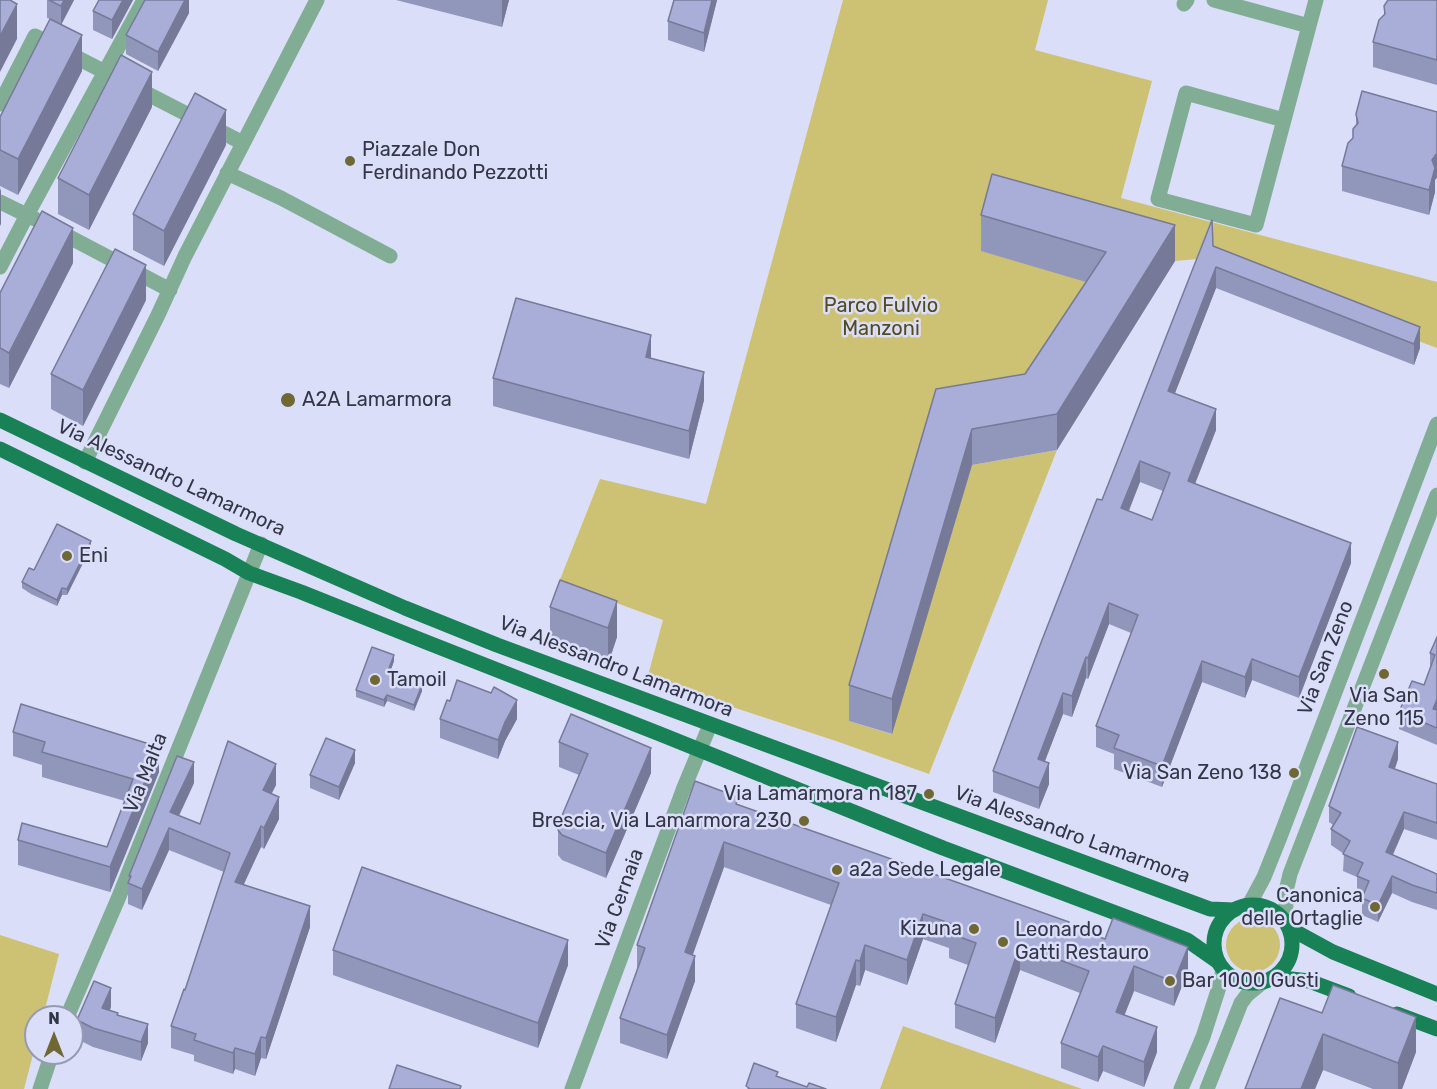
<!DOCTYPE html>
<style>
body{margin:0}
#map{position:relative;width:1437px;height:1089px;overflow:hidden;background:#dadef9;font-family:Rubik,sans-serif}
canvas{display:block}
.north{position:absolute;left:24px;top:1005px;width:60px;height:60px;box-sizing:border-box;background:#dadef9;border:2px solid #989ab2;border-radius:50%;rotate:0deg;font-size:16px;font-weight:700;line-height:24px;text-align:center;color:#343547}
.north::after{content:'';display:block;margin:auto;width:21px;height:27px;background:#6f6734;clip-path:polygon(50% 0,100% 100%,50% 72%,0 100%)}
</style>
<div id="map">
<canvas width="1437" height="1089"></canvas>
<div class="north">N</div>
</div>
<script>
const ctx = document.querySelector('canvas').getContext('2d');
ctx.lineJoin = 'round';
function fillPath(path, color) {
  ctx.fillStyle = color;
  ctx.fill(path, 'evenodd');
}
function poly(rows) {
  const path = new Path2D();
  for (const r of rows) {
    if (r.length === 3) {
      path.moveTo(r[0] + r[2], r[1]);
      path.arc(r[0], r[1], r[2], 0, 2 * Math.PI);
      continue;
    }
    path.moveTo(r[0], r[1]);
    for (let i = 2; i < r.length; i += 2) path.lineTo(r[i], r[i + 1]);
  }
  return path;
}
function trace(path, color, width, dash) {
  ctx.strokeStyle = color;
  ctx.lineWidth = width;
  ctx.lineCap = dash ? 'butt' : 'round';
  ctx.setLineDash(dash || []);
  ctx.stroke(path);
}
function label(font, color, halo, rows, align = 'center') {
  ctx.font = font + ' Rubik,sans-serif';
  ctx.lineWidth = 5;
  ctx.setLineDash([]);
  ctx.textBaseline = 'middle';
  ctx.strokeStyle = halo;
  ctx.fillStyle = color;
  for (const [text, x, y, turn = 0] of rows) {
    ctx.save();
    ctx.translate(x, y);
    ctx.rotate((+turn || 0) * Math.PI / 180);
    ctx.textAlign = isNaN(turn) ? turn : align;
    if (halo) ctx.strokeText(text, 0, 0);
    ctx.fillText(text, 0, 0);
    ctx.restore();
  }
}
const green = poly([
 [843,0,1048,0,1035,50,1152,81,1121,198,1437,282,1437,348,1198,259,1175,261,1106,288,1025,410,936,425,849,721,891,734,972,465,1057,450,929,774,836,741,647,679,663,620,559,582,600,479,706,504],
 [1253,945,27],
 [0,935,59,954,43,1017,36,1017,36,1043,24,1089,0,1089],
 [903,1026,1082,1089,880,1089]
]);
const minor = poly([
 [1214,0,1309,26],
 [1184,4,1187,0],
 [0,104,35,36,243,143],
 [1284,120,1186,93,1158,199,1256,225,1309,26,1316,0],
 [227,173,281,198,390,256],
 [0,202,35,219],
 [56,230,170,290],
 [0,267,27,215,144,0],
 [85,462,158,315,185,256,317,0],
 [1249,905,1264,877,1280,837,1437,424],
 [1285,921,1287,887,1290,874,1437,495],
 [67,1017,118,899,261,544],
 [40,1089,52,1053],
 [572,1089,683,790,710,725],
 [1181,1089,1203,1037,1220,984,1223,969],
 [1207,1089,1241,1003,1247,995,1264,981]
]);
const major = poly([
 [0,420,236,534,405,608,497,645,1210,909,1234,910],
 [0,449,225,559,249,573,301,592,426,642,660,734,943,848,1169,933,1187,940,1217,961],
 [1253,944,39],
 [1289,928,1333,952,1437,994],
 [1274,977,1309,981,1349,996],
 [1397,1014,1437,1029]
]);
const wall = poly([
 [47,0,74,0,61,25,82,71,18,195,0,186,0,117,50,19,47,18],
 [99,0,133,0,112,39,93,30,93,11],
 [189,0,189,13,158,71,126,54,126,35],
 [396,0,509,0,502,27],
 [717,0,704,52,668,40,668,21],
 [1387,0,1437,0,1437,85,1373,67,1373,42,1384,15,1384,6,1387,1],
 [152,107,89,230,58,214,58,178],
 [1356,114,1435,180,1435,192,1429,215,1342,191,1342,166,1353,138,1353,129,1356,125],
 [226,145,164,266,133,250,133,214],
 [981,215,1175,261,1057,450,972,465,892,734,849,721,849,685,936,389,1025,374,1086,282,981,251],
 [1213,246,1420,327,1420,348,1414,365,1216,288,1175,393,1216,430,1195,483,1351,563,1299,698,1252,680,1245,698,1202,682,1162,787,1114,769,1114,754,1096,747,1096,726,1131,633,1109,624,1088,679,1086,678,1072,717,1063,714,1045,761,1049,784,1039,809,993,792,993,771,1102,500],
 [1140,482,1163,491,1152,520,1129,511],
 [73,263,9,388,0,384,0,293],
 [146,300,83,426,51,409,51,374],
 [651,358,704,400,689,459,493,406,493,378],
 [91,547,67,595,62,595,57,606,31,594,22,588,22,582,34,570],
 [560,580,617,637,608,664,550,643,550,607],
 [1437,637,1437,745,1399,729,1399,712,1424,685,1430,668,1430,653],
 [394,661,390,672,422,691,414,711,387,701,384,707,356,697,356,690],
 [440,719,517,719,505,741,498,759,440,738],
 [13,732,159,772,110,892,18,865,18,840,107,847,125,801,42,777,42,765,13,756],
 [559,742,651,773,606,878,562,860,558,855,558,825,579,775,559,767],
 [1398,759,1395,769,1437,784,1437,840,1404,829,1393,855,1437,874,1437,910,1412,902,1392,893,1378,922,1362,915,1362,898,1363,895,1357,893,1357,877,1343,871,1344,854,1331,845,1331,829,1333,825,1329,822,1329,806],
 [355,763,339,800,310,788,310,775],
 [194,783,179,816,200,824,276,785,271,794,279,819,264,849,261,847,244,884,310,927,266,1059,261,1058,255,1076,235,1069,233,1074,194,1061,194,1055,171,1048,171,1026,185,990,224,872,169,850,142,910,128,904,128,883,129,876],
 [738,805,1069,925,1188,971,1174,1006,1134,991,1124,1015,1157,1052,1144,1087,1103,1071,1098,1082,1061,1068,1061,1043,1080,993,1020,970,995,1043,955,1028,955,1004,968,965,949,958,949,948,923,939,907,985,865,970,860,986,856,985,836,1042,796,1028,796,1004,831,905,724,867,692,955,695,981,667,1059,620,1043,620,1018,637,970,637,945],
 [333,950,568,965,538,1048,333,975],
 [1280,998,1416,1052,1402,1089,1373,1089,1323,1070,1315,1089,1245,1089],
 [111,1007,110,1010,118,1015,148,1043,141,1061,93,1047,77,1039,77,1020]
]);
const shadedWall = poly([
 [64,0,74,0,61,25,61,6],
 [123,0,133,0,112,39,112,20],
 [185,0,189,0,189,13,158,71,158,52],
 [502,0,509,0,502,27],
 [712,0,717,0,704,52,704,33],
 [17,4,17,39,0,72,0,36],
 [82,35,82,71,18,195,18,159],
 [152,72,152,107,89,230,89,195],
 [226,110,226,145,164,266,164,231],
 [1437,143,1437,178,1435,180,1435,192,1429,215,1429,190,1432,160],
 [1,188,1,224,0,226,0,191],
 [1175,225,1175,261,1057,450,1057,414],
 [73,228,73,263,9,388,9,353],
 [146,265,146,300,83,426,83,390],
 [1216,267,1216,288,1168,411,1168,391],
 [1420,327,1420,348,1414,365,1414,344],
 [651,335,651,362,646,357],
 [704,372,704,400,689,459,689,431],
 [1216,409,1216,430,1188,502,1188,481],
 [972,429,972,465,892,734,892,699],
 [1140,461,1140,482,1121,529,1121,508],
 [91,541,91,547,67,595,67,589],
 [1351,543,1351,563,1299,698,1299,677],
 [62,588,62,595,57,606,57,600],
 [617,601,617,637,608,664,608,628],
 [1109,603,1109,624,1088,679,1088,658],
 [394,655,394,661,388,678,388,671],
 [1086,657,1086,678,1072,717,1072,696],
 [1252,659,1252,680,1245,698,1245,677],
 [1202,661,1202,682,1162,787,1162,766],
 [422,685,422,691,414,711,414,705],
 [1063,693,1063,714,1038,779,1038,759],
 [387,695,387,701,384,707,384,700],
 [1437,699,1437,716,1433,709],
 [517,700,517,719,505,741,498,759,498,740,505,722],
 [1398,742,1398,759,1389,784,1389,767],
 [159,747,159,772,110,892,110,867],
 [651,748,651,773,606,878,606,853],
 [355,750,355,763,339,800,339,787],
 [194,762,194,783,172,830,170,812],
 [1049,763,1049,784,1039,809,1039,788],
 [276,764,276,785,263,811,263,790],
 [279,797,279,819,264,849,264,828],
 [1404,812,1404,829,1386,869,1386,852],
 [261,826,261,847,235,903,235,882],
 [169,828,169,850,142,910,142,889],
 [724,842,724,867,685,977,685,952],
 [1392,876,1392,893,1378,922,1378,905],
 [310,906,310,927,266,1059,266,1038],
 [923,914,923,939,907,985,907,960],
 [568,940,568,965,538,1048,538,1023],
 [865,945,865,970,860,986,860,961],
 [1020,945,1020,970,995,1043,995,1018],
 [1188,947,1188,971,1174,1006,1174,982],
 [695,956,695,981,667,1059,667,1035],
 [856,960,856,985,836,1042,836,1017],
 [1134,966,1134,991,1116,1037,1116,1012],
 [111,988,111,1007,102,1027,102,1008],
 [1416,1017,1416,1052,1402,1089,1398,1089,1398,1063],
 [148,1024,148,1043,141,1061,141,1042],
 [1157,1027,1157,1052,1144,1087,1144,1062],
 [1323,1034,1323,1070,1315,1089,1301,1089],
 [261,1037,261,1058,255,1076,255,1054],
 [1103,1046,1103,1071,1098,1082,1098,1057],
 [235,1048,235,1069,233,1074,233,1053]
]);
const building = poly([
 [0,0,10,0,17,4,0,36,0,0],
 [49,0,64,0,61,6,49,0],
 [99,0,123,0,112,20,93,11,99,0],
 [145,0,185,0,158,52,126,35,145,0],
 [674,0,712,0,704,33,668,21,674,0],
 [1388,0,1437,0,1437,60,1373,42,1379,20,1385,14,1384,6,1388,0],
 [50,19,82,35,18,159,0,150,0,117,50,19],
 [121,55,152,72,89,195,58,178,121,55],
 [1362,91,1437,112,1437,153,1432,160,1435,168,1429,190,1342,166,1348,143,1353,138,1353,129,1358,123,1356,114,1362,91],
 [195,93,226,110,164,231,133,214,195,93],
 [992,174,1175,225,1057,414,972,429,892,699,849,685,936,389,1025,374,1106,252,981,215,992,174],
 [42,211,73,228,9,353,0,348,0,293,42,211],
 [1212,220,1213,246,1420,327,1414,344,1216,267,1168,391,1216,409,1188,481,1351,543,1299,677,1252,659,1245,677,1202,661,1162,766,1114,748,1119,735,1096,726,1138,615,1109,603,1088,658,1086,657,1072,696,1063,693,1038,759,1049,763,1039,788,993,771,1042,640,1097,499,1102,500,1212,220],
 [1140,461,1170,473,1152,520,1121,508,1140,461],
 [115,249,146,265,83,390,51,374,115,249],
 [516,298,651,335,646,357,704,372,689,431,493,378,516,298],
 [57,524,91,541,67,589,62,588,57,600,31,587,22,582,29,568,34,570,57,524],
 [560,580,617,601,608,628,550,607,560,580],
 [1437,637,1437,699,1433,709,1437,710,1437,728,1399,712,1412,681,1424,685,1435,655,1430,653,1437,637],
 [372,647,394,655,388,671,422,685,414,705,387,695,384,700,356,690,372,647],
 [457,680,491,693,494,687,517,700,505,722,498,740,440,719,447,700,450,701,457,680],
 [21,704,159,747,110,867,18,840,22,823,107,847,133,779,42,752,45,742,13,732,21,704],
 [571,714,651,748,606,853,562,835,558,830,558,825,588,754,559,742,571,714],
 [1357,727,1398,742,1389,767,1437,784,1437,823,1404,812,1386,852,1437,874,1437,893,1412,885,1392,876,1378,905,1362,898,1369,881,1357,876,1363,863,1343,854,1350,841,1331,829,1341,813,1329,806,1357,727],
 [326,738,355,750,339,787,310,775,326,738],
 [228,741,276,764,263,790,279,797,264,828,261,826,235,882,310,906,266,1038,261,1037,255,1054,235,1048,233,1053,194,1040,196,1034,171,1026,184,989,185,990,230,853,169,828,142,889,128,883,131,876,129,876,177,756,194,762,170,812,200,824,228,741],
 [695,781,738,797,736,804,1069,922,1068,925,1105,939,1113,918,1188,947,1174,982,1134,966,1116,1012,1157,1027,1144,1062,1103,1046,1098,1057,1061,1043,1089,971,1020,945,995,1018,955,1004,976,943,949,933,952,924,923,914,907,960,865,945,860,961,856,960,836,1017,796,1004,839,883,724,842,685,952,695,956,667,1035,620,1018,645,948,637,945,695,781],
 [362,867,568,940,538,1023,333,950,362,867],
 [94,981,111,988,102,1008,118,1013,117,1015,148,1024,141,1042,93,1028,77,1020,94,981],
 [1333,985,1416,1017,1398,1063,1323,1034,1301,1089,1245,1089,1280,998,1322,1013,1333,985],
 [754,1063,778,1072,776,1076,807,1087,809,1083,826,1089,748,1089,749,1088,746,1086,754,1063],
 [397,1065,461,1086,460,1089,389,1089,397,1065]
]);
const markers = [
 [350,161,6,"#6f6734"],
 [288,400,8,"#6f6734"],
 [67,556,6,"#6f6734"],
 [1384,674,6,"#6f6734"],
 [375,680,6,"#6f6734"],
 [1294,773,6,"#6f6734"],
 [929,794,6,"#6f6734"],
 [804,821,6,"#6f6734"],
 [837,870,6,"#6f6734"],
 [1375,907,6,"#6f6734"],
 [974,929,6,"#6f6734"],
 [1003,942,6,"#6f6734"],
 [1170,981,6,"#6f6734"]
];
const poiNames = [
 ["Piazzale Don",362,150],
 ["Ferdinando Pezzotti",362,173],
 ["A2A Lamarmora",302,400],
 ["Eni",79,556],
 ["Tamoil",387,680],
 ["Via San",1384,696,"center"],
 ["Zeno 115",1384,719,"center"],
 ["Via San Zeno 138",1282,773,"right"],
 ["Via Lamarmora n 187",917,794,"right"],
 ["Brescia, Via Lamarmora 230",792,821,"right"],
 ["a2a Sede Legale",849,870],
 ["Canonica",1363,896,"right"],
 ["delle Ortaglie",1363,919,"right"],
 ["Kizuna",962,929,"right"],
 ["Leonardo",1015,930],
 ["Gatti Restauro",1015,953],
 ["Bar 1000 Gusti",1182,981]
];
const parkNames = [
 ["Parco Fulvio",881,306],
 ["Manzoni",881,329]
];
const streetNames = [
 ["Via Alessandro Lamarmora",171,478,25],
 ["Via San Zeno",1326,658,-69],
 ["Via Alessandro Lamarmora",616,667,21],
 ["Via Malta",146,773,-68],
 ["Via Alessandro Lamarmora",1072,835,20],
 ["Via Cernaia",620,899,-70]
];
fillPath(green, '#cdc174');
trace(minor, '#81ad95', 15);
trace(major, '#188156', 15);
fillPath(wall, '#9196bb');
fillPath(shadedWall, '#767a98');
fillPath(building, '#a9aed9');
trace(building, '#767a98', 1.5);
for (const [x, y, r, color] of markers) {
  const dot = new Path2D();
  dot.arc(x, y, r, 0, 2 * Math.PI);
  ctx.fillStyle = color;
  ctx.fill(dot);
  trace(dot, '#dadef9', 2);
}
label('20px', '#343547', '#dadef9', poiNames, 'left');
label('20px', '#534b1d', '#dadef9', parkNames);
label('20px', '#343547', '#dadef9', streetNames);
</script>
